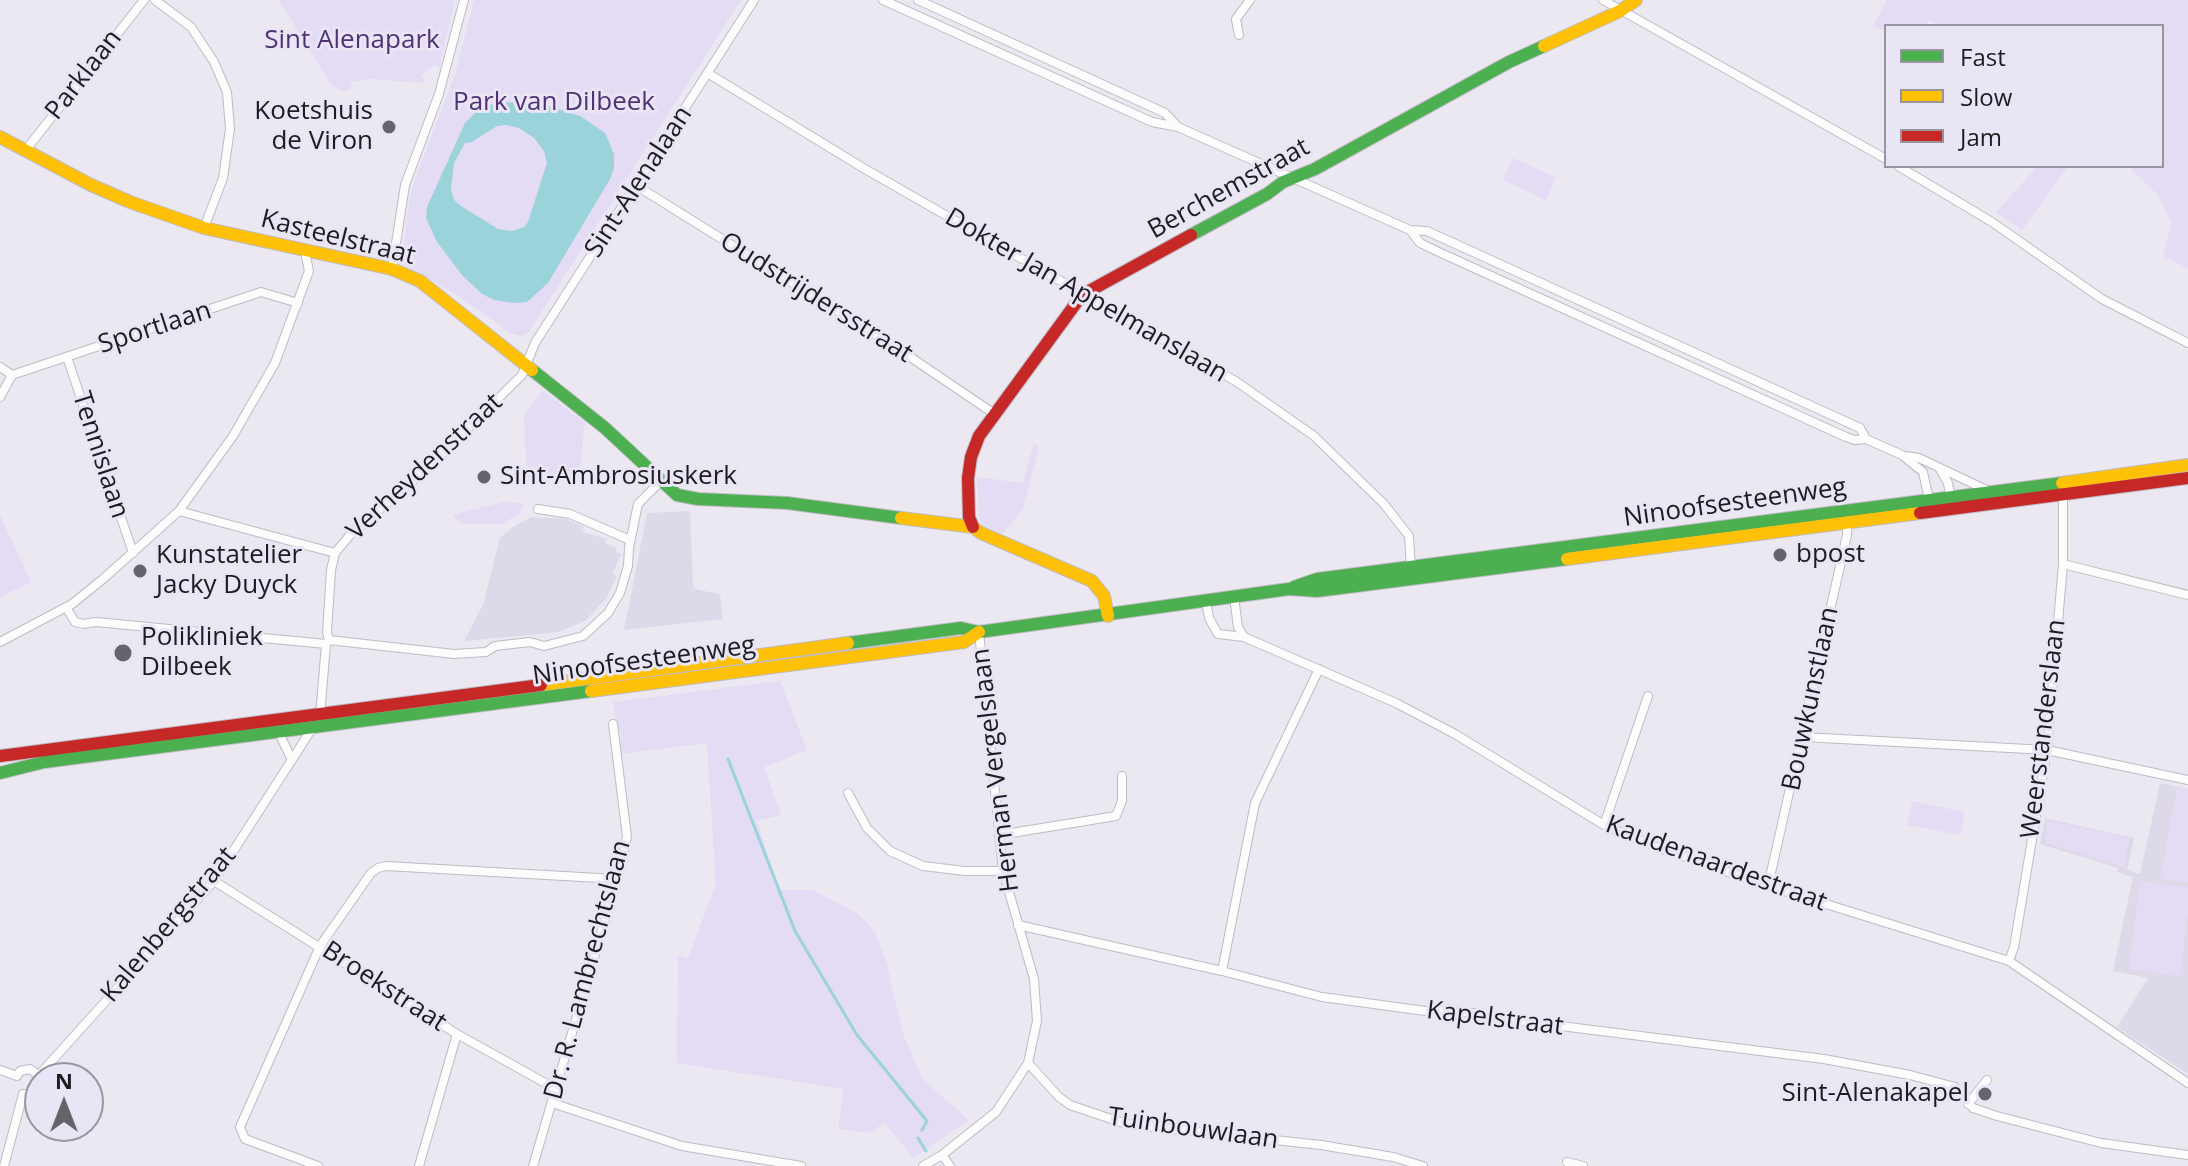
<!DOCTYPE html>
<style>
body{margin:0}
#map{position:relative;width:2188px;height:1166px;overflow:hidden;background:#ebe8f2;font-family:"Open Sans",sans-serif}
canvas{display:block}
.legend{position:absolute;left:1884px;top:24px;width:280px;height:144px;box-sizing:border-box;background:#eae5f5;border:2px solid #9895a0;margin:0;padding:10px 14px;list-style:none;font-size:24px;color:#1e1c21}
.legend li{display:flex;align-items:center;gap:16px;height:40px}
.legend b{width:40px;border:2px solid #9895a0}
.north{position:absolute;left:24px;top:1062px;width:80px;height:80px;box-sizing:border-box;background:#eae5f5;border:2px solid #9895a0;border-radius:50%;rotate:0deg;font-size:22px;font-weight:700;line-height:32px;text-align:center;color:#1e1c21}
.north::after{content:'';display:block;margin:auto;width:28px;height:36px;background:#66636a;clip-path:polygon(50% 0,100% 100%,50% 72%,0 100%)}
</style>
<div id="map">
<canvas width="2188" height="1166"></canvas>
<ul class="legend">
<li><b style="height:10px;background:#4caf50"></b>Fast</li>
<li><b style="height:10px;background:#ffc107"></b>Slow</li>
<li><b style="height:10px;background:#c62828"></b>Jam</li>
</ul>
<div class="north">N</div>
</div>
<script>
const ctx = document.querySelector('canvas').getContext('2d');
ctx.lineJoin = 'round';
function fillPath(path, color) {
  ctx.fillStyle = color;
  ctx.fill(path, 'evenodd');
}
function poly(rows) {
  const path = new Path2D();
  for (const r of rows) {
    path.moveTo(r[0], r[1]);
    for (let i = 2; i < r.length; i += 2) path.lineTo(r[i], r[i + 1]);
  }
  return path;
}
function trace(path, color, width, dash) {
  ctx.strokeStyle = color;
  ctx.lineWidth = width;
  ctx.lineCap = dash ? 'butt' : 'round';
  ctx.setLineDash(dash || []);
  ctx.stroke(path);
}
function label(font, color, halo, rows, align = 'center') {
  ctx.font = font + ' "Open Sans",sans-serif';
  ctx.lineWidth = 6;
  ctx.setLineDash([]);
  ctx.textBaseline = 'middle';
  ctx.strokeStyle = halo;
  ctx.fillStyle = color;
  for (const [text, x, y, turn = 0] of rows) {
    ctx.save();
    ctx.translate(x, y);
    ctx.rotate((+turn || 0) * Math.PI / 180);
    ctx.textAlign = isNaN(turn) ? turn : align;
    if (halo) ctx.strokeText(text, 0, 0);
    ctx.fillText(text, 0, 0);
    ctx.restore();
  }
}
const built = poly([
 [690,511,693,584,694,589,720,594,723,619,624,630,647,513],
 [531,517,566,519,584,527,582,532,607,539,605,543,617,548,616,552,621,554,613,573,617,576,606,599,586,620,559,632,464,641,483,605,500,538,513,527],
 [2160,783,2188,789,2188,1074,2117,1027,2148,978,2113,971,2133,877,2117,872,2118,868,2040,844,2045,818,2134,838,2127,870,2140,874]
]);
const green = poly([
 [279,0,455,0,439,69,435,64,421,76,425,83,368,79,350,82,351,89,342,91,331,85],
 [474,0,741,0,528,333,521,336,510,333,454,293,401,263,411,190,456,72],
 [1887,0,2188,0,2188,268,2163,256,2171,222,2158,195,2128,166,2162,166,2162,26,1938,26,1930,20,1925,26,1886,26,1886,31,1873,26],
 [1513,158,1556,177,1546,200,1503,180],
 [2038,166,2068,166,2022,230,1996,212],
 [543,391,585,423,578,482,544,474,541,485,527,481,524,414],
 [1034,443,1039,447,1023,508,1003,534,984,526,979,519,977,477,1023,483],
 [508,501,524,504,519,514,501,524,462,524,453,517,456,514],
 [0,515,31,582,0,597],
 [780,681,807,750,764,767,781,815,757,821,779,890,813,890,859,914,876,934,886,961,903,1034,923,1080,969,1120,914,1158,884,1123,869,1133,838,1129,844,1089,677,1063,678,955,688,958,716,884,707,743,620,754,621,733,616,722,613,702],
 [2177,787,2188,789,2188,883,2160,879],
 [1912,801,1965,812,1960,835,1907,825],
 [2047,820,2130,838,2124,867,2045,843],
 [2140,881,2188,887,2188,913,2180,976,2129,969]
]);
const water = poly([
 [503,102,542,104,580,116,605,133,614,154,614,168,610,179,548,283,527,302,515,303,494,300,482,294,462,275,437,242,426,218,427,207,465,123,481,107],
 [506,125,519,128,534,138,544,151,547,163,528,222,524,227,512,231,498,229,461,206,454,200,451,190,454,163,465,143,472,142,497,126]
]);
const stream = poly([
 [728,759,795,931,857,1035,927,1121,922,1130],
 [918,1138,926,1151]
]);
const street = poly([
 [155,0,191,27,214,62,227,92,230,129,223,178,204,228],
 [883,0,1152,122,1178,127,1410,230,1427,231,1860,428,1866,439],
 [918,0,1165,113,1178,127],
 [1603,0,1886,159],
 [1239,35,1236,19,1250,0],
 [709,74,865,169,1237,382,1314,436,1384,504,1409,536,1411,568],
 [25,151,144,0],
 [1898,166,1992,222,2102,299,2188,343],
 [637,186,900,350,993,413],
 [1410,230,1420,243,1441,253,1846,437,1855,440,1866,439,1902,455,1923,472,1930,504],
 [392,269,405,185,439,94,464,0],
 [67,357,133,553],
 [0,367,12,375],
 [12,375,261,292,298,303],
 [0,397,12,375],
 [1905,456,1919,458,1991,492],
 [1940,469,1948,483,1951,501],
 [538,509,570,514,630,540],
 [179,511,335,553],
 [2063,564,2188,595],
 [1234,597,1238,627,1244,637],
 [1206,601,1209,618,1218,634,1244,637,1396,703,1455,734,1604,825,1656,847,1768,886,2009,961,2188,1083],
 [66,607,75,622,83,624,96,622,326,644],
 [329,640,454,654,486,652,495,646,530,642,544,646,583,636,608,613,620,593,628,566,629,548,638,504,660,482],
 [0,642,72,604,103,579,179,511,233,436,275,363,309,271,305,252],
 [320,716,326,644,329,640,327,632,331,570,335,553,350,535,433,463,522,375,535,343,754,0],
 [278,731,292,760],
 [1803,737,2047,750,2188,780],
 [848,793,867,828,890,851,923,866,965,871,1003,871],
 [1604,825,1648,696],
 [999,835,1116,816,1122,801,1122,776],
 [214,881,457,1034,556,1089],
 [1768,886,1847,535,1848,520],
 [1018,925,1222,971,1322,997,1433,1012,1446,1010,1481,1014,1497,1018,1824,1059,1910,1075,1955,1087,1973,1108,1997,1116,2101,1143,2188,1155],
 [2009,961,2014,947,2047,750,2063,564,2063,495],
 [1222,971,1255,803,1319,669],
 [1028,1063,1059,1097,1070,1105,1126,1124,1321,1145,1393,1157,1423,1166],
 [0,1070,17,1076],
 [40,1074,214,881,313,727],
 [17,1076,20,1071,30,1069,41,1077],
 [23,1094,32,1095,40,1089],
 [552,1103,682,1146,801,1166],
 [1968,1104,1987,1080],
 [942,1155,950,1166],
 [1567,1162,1583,1166],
 [4,1166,23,1094],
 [318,1166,245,1139,240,1127,320,946,371,873,378,868,386,866,617,879],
 [419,1166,457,1034],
 [533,1166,620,869,627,837,613,724],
 [923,1166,942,1155,996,1112,1028,1063,1037,1021,1034,979,1003,871,979,632]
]);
const fast = poly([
 [1191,235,1267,194,1283,182,1315,169,1509,62,1544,46],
 [532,370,605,428,677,495,698,499,787,503,901,518],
 [1294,587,1317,579,2062,483],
 [848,643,961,628,979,632,1289,589,1317,591,1567,559],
 [0,773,44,762,591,691]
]);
const slow = poly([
 [1544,46,1620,11,1636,0],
 [0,137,91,185,130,202,204,228,392,269,420,281,532,370],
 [2062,483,2188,465],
 [901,518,973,527,981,533,1092,581,1104,596,1108,616],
 [1567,559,1920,513],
 [541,685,848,643],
 [591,691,964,642,979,632]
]);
const jam = poly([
 [1920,513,2188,478],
 [973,527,969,517,968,478,971,457,979,436,1082,295,1191,235],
 [0,756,541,685]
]);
const markers = [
 [389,127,8,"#66636a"],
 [484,477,8,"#66636a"],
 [1780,555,8,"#66636a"],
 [140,571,8,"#66636a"],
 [123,653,10,"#66636a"],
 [1985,1094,8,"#66636a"]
];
const parkNames = [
 ["Sint Alenapark",352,41],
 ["Park van Dilbeek",554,103]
];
const streetNames = [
 ["Parklaan",84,75,-52],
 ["Sint-Alenalaan",639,182,-57],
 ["Berchemstraat",1229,189,-29],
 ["Kasteelstraat",338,238,14],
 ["Dokter Jan Appelmanslaan",1086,296,30],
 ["Oudstrijdersstraat",816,298,32],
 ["Sportlaan",155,328,-18],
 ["Tennislaan",100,455,72],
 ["Verheydenstraat",425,467,-43],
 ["Ninoofsesteenweg",1735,503,-8],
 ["Ninoofsesteenweg",644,661,-8],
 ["Bouwkunstlaan",1811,699,-78],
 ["Weerstanderslaan",2044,729,-83],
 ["Herman Vergelslaan",996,770,-97],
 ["Kaudenaardestraat",1716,864,20],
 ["Kalenbergstraat",169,925,-50],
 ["Dr. R. Lambrechtslaan",588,970,-75],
 ["Broekstraat",384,987,33],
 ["Kapelstraat",1495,1019,7],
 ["Tuinbouwlaan",1193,1129,8]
];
const poiNames = [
 ["Koetshuis",373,112,"right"],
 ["de Viron",373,142,"right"],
 ["Sint-Ambrosiuskerk",500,477],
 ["bpost",1796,555],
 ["Kunstatelier",156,556],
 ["Jacky Duyck",156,586],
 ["Polikliniek",141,638],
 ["Dilbeek",141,668],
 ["Sint-Alenakapel",1969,1094,"right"]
];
fillPath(built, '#ded9e9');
fillPath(green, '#e4dbf5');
fillPath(water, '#9bd3db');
trace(stream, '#9bd3db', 3);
trace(street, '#bebbc3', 10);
trace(fast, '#bebbc3', 14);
trace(slow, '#bebbc3', 14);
trace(jam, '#bebbc3', 14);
trace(street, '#fcfcfd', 8);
trace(fast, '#4caf50', 12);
trace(slow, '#ffc107', 12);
trace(jam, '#c62828', 12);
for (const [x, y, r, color] of markers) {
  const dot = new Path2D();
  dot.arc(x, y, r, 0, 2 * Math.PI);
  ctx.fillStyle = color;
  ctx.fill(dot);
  trace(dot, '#eae5f5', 3);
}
label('26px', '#4f3375', '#eae5f5', parkNames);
label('26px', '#1e1c21', '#eae5f5', streetNames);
label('26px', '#1e1c21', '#eae5f5', poiNames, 'left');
</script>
